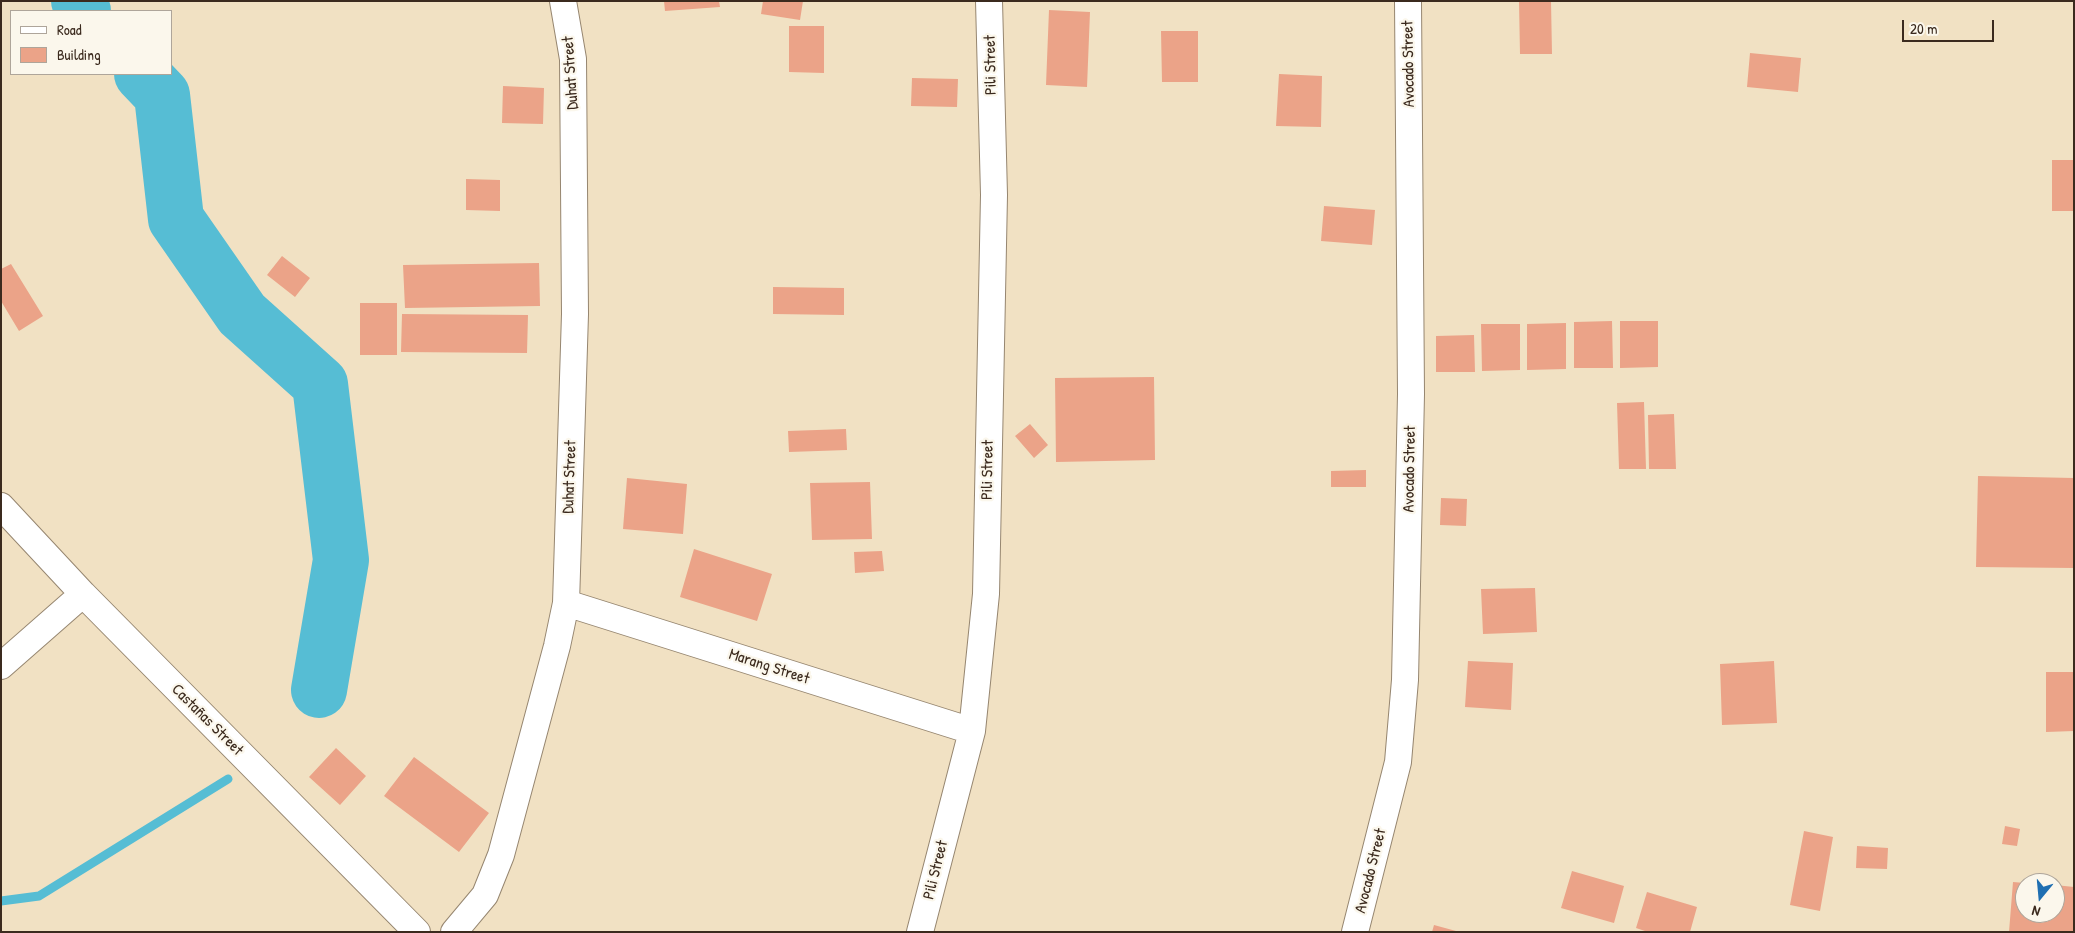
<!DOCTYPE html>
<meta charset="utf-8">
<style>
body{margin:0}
#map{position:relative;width:2075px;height:933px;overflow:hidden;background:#f1e1c3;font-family:"Patrick Hand",sans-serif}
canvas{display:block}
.frame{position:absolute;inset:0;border:2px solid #3b2a1e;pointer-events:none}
.legend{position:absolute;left:10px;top:10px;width:162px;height:65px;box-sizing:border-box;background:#fbf7ec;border:1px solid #aea59a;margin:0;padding:6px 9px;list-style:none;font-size:15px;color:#3b2a1e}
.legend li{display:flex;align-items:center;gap:10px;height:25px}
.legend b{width:25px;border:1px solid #aea59a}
.north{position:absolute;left:2015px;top:873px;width:50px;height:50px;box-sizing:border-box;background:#fbf7ec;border:1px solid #aea59a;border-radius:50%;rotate:197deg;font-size:14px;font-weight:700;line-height:20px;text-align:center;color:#3b2a1e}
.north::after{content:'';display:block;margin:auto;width:18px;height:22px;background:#1f6fb2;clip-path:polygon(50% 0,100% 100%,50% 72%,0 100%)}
.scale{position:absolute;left:1902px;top:20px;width:92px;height:22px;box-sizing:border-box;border:2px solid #3b2a1e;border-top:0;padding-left:6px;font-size:15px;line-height:18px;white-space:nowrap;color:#3b2a1e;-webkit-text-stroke:4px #fbf7ec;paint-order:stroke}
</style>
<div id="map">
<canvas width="2075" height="933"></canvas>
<div class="frame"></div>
<ul class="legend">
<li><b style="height:6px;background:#fff"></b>Road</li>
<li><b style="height:14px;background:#eba388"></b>Building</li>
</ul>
<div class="north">N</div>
<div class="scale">20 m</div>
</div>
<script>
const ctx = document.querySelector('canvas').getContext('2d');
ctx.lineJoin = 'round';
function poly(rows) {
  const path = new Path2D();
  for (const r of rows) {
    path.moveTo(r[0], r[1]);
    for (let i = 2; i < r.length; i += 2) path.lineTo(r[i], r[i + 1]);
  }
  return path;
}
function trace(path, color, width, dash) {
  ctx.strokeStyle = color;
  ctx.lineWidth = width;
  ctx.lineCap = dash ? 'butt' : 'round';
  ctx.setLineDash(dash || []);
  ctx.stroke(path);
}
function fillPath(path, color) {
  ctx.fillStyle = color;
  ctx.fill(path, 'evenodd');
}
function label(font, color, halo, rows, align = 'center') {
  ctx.font = font + ' "Patrick Hand",sans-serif';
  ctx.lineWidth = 4.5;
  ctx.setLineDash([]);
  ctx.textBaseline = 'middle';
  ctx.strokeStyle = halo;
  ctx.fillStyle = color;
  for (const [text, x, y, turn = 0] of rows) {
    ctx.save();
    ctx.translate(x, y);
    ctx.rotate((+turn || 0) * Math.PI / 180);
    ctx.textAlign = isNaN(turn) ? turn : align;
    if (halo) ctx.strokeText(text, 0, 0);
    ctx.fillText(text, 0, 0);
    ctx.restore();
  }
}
const stream = poly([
 [1,901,39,896,228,779]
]);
const river = poly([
 [79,1,83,11],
 [142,74,162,95,176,219,242,314,320,384,341,560,319,690]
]);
const building = poly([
 [664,1,719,1,720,7,665,11],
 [763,1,803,1,800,20,761,14],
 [1519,1,1551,1,1552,54,1520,54],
 [1049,10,1090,12,1087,87,1046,85],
 [789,26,824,26,824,73,789,72],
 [1161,31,1198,31,1198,82,1162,82],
 [1750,53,1801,58,1798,92,1747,87],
 [1279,74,1322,76,1321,127,1276,126],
 [912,78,958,79,957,107,911,106],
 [503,86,544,88,543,124,502,123],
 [2052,160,2074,160,2074,211,2052,211],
 [466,179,500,180,500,211,466,210],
 [1324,206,1375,210,1372,245,1321,241],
 [282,256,310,278,295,297,267,275],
 [539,263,540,306,405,308,403,265],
 [11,264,43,316,19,331,1,301,1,269],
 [773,287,844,288,844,315,773,314],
 [360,303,397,303,397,355,360,355],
 [402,314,528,315,527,353,401,352],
 [1612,321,1613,368,1574,368,1574,322],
 [1620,321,1658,321,1658,367,1620,368],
 [1566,323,1566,369,1527,370,1527,324],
 [1481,324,1520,324,1520,370,1482,371],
 [1474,335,1475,372,1436,372,1436,336],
 [1154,377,1155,460,1056,462,1055,378],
 [1644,402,1646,469,1619,469,1617,403],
 [1674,414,1676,469,1649,469,1648,415],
 [1030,424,1048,445,1034,458,1015,436],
 [846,429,847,450,789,452,788,431],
 [1366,470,1366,487,1331,487,1331,471],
 [1978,476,2074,478,2074,568,1976,567],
 [627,478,687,484,683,534,623,529],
 [870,482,872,539,812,540,810,483],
 [1441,498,1467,499,1466,526,1440,525],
 [694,549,772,574,757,621,680,597],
 [882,551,884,571,855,573,854,552],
 [1535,588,1537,632,1483,634,1481,589],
 [1468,661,1513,663,1511,710,1465,707],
 [1774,661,1777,723,1722,725,1720,664],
 [2046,672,2074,672,2074,731,2046,732],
 [336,748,366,776,340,805,309,777],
 [414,757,489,813,459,852,384,796],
 [2005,826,2020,829,2017,846,2002,844],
 [1804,831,1833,837,1820,911,1790,905],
 [1857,846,1888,848,1887,869,1856,868],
 [1572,871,1624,886,1614,923,1561,908],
 [2013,882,2025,883,2025,913,2055,913,2055,885,2074,887,2074,932,2009,932],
 [1647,892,1697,907,1690,932,1648,932,1636,928],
 [1434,925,1456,931,1456,932,1432,932]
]);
const minor = poly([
 [1,506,83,594,417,932],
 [566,603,972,731],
 [1,666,83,594],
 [454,932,485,895,501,855,557,646,566,603,575,314,573,59,563,1],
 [920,932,972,731,986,594,994,195,989,1],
 [1355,932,1398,762,1405,680,1411,394,1408,1]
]);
const streetNames = [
 ["Avocado Street",1409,64,-91],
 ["Pili Street",991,65,-91],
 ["Duhat Street",571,73,-94],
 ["Avocado Street",1410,469,-89],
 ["Pili Street",988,470,-89],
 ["Duhat Street",570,477,-88],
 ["Marang Street",769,667,18],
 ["Castañas Street",207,720,45],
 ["Pili Street",936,870,-76],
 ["Avocado Street",1371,871,-76]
];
trace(stream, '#56bdd4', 9);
trace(river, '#56bdd4', 56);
fillPath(building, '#eba388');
trace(minor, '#968670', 28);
trace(minor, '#fff', 26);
label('16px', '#3b2a1e', '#fbf7ec', streetNames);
</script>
